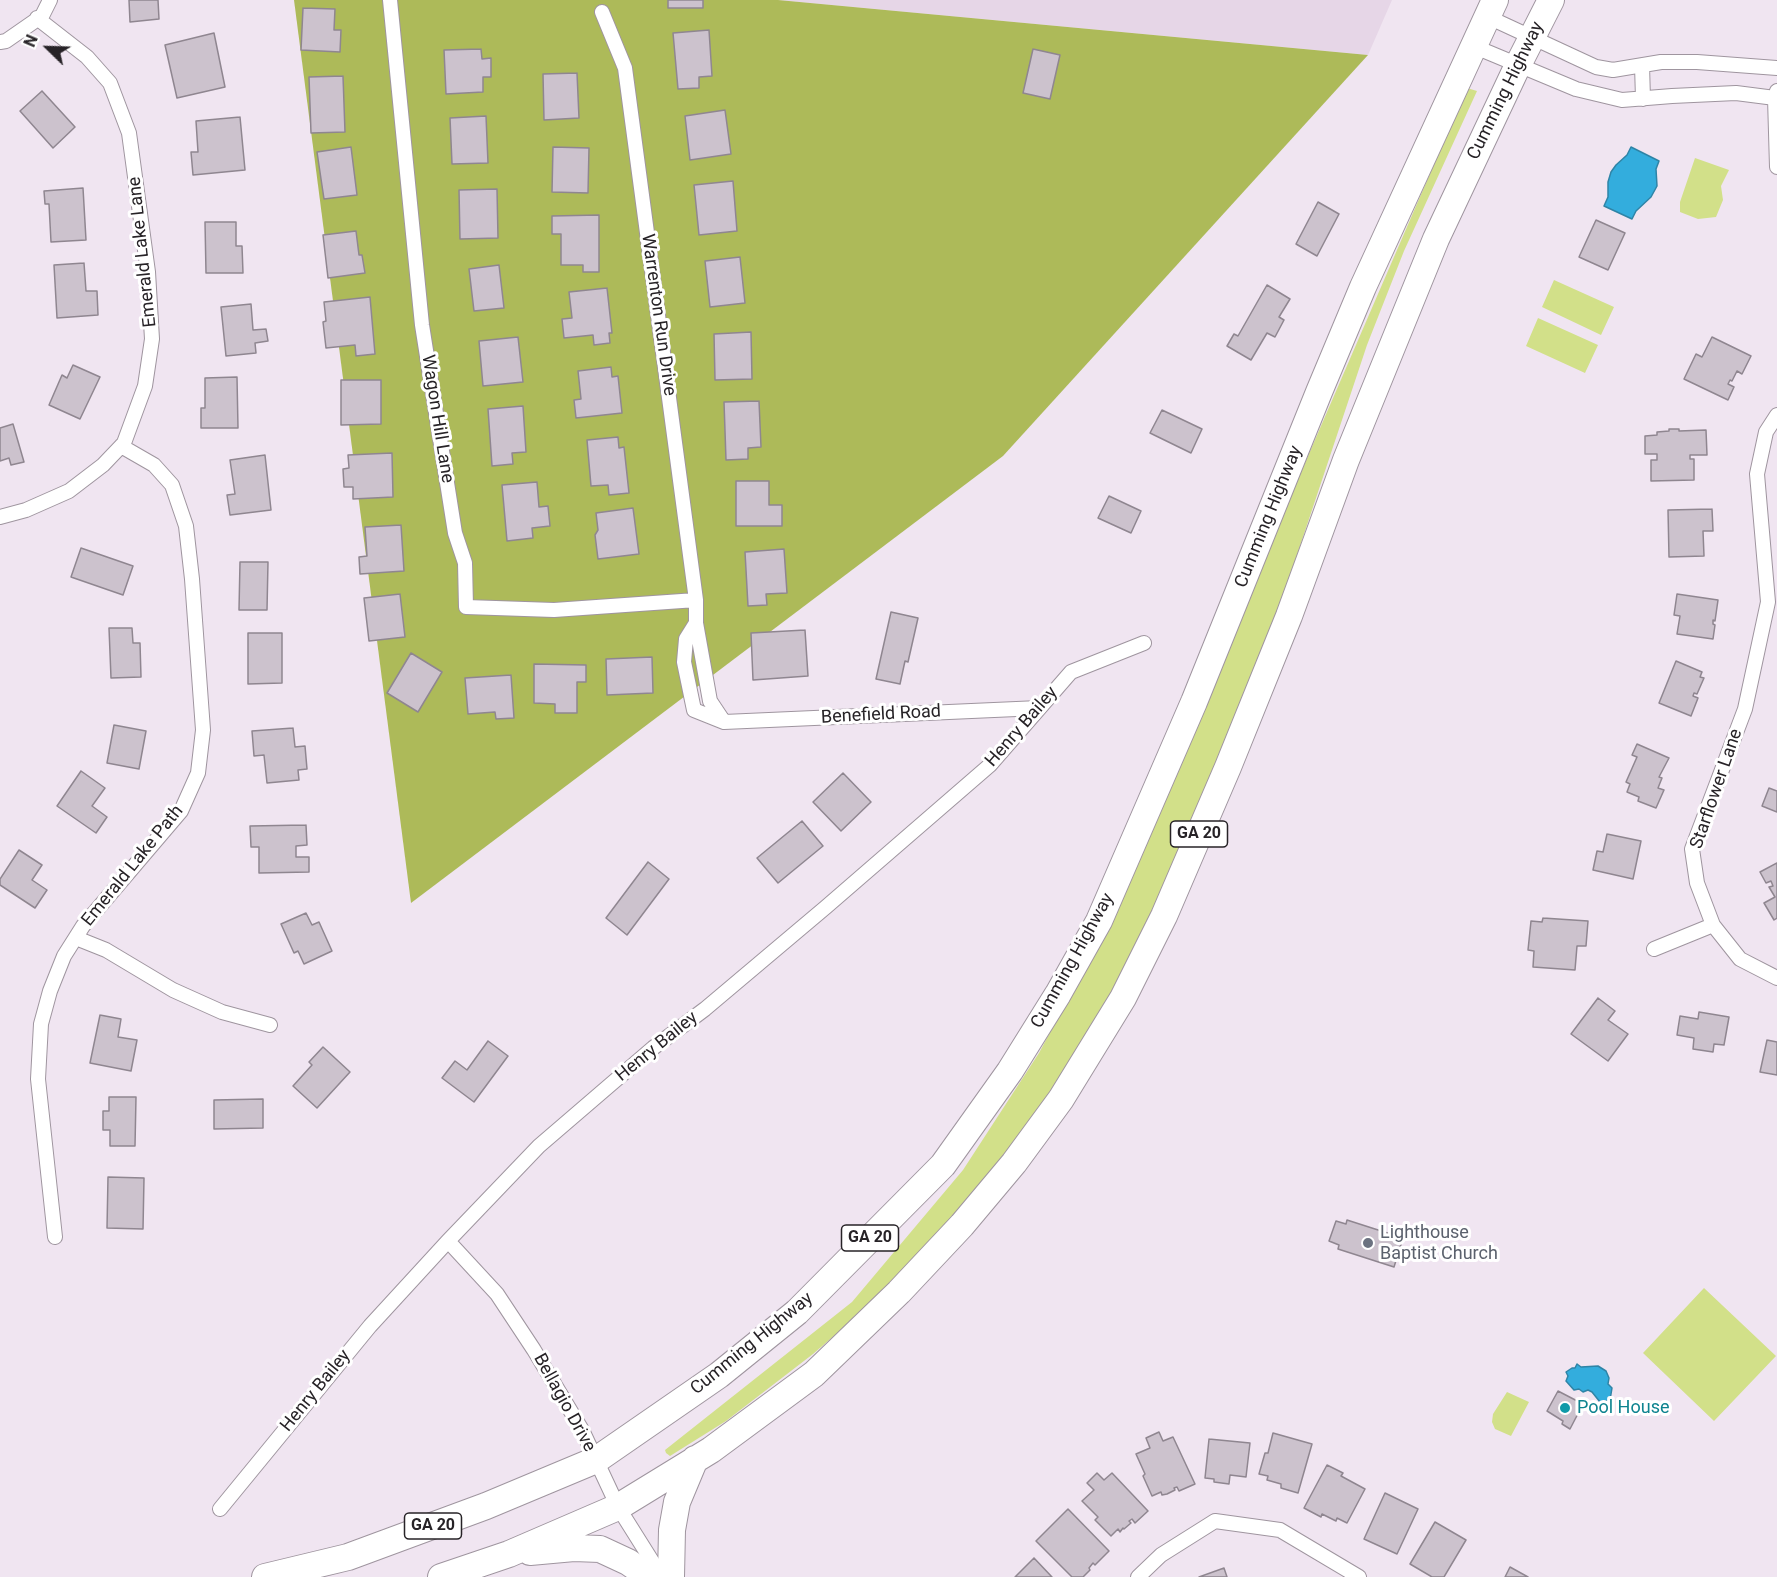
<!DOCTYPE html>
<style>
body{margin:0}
#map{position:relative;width:1777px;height:1577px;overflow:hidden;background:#f0e5f1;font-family:Roboto,sans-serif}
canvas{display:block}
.north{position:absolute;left:18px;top:18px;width:60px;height:60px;-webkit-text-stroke:4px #fff;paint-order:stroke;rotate:293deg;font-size:16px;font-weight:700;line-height:24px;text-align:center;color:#272327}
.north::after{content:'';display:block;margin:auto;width:21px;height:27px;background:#272327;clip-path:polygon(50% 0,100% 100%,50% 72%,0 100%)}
</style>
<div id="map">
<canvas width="1777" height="1577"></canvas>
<div class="north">N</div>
</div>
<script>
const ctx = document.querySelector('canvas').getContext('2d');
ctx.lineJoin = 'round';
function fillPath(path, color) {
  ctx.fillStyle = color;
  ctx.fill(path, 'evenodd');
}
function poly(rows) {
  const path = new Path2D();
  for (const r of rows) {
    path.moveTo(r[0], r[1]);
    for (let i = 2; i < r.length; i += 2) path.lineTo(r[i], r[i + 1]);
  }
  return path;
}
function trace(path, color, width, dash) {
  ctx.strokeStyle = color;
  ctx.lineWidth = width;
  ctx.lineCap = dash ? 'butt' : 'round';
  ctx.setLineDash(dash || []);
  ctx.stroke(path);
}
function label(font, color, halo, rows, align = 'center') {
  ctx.font = font + ' Roboto,sans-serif';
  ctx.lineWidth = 6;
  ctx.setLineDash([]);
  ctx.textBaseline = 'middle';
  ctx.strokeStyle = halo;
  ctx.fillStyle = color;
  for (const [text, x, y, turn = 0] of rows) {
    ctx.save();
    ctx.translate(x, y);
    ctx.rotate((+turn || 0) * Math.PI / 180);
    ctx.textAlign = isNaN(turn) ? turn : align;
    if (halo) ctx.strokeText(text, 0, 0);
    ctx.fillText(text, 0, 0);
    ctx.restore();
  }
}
const built = poly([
 [778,0,1392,0,1368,55]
]);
const green = poly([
 [1467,88,1477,91,1404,251,1367,345,1280,606,1191,824,1148,923,1116,987,1081,1046,1034,1117,985,1181,921,1252,865,1309,813,1354,726,1421,670,1456,666,1453,665,1450,852,1302,963,1170,1039,1053,1116,908,1206,692],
 [1695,158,1729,170,1721,186,1723,200,1716,217,1698,219,1680,212,1680,202],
 [1554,280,1614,307,1601,335,1542,307],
 [1538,318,1598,345,1585,373,1526,346],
 [1704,1288,1776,1356,1714,1421,1643,1353],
 [1507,1392,1529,1402,1511,1436,1495,1429,1492,1422,1493,1414]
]);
const forest = poly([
 [294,0,778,0,1368,55,1003,456,411,903]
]);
const water = poly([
 [1631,147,1659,161,1656,169,1657,186,1651,197,1636,211,1632,219,1604,206,1608,197,1608,182,1611,172,1616,165,1627,155,1631,147],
 [1577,1364,1581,1367,1598,1366,1606,1371,1609,1378,1608,1384,1612,1388,1610,1400,1600,1402,1592,1392,1588,1390,1583,1392,1579,1389,1574,1390,1566,1381,1568,1376,1566,1372,1572,1368,1575,1368,1577,1364]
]);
const building = poly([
 [129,0,158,0,159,19,130,22,129,0],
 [668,0,703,0,703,8,668,8,668,0],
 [303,8,335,9,334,30,341,30,340,52,301,50,303,8],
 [709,30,712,76,699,77,699,88,678,89,673,33,709,30],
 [214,33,225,87,177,98,165,45,214,33],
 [481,49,482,59,491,58,491,77,483,77,483,92,446,94,444,50,481,49],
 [1033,49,1060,55,1050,99,1023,93,1033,49],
 [577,73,579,118,544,120,543,74,577,73],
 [343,76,345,132,311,133,309,77,343,76],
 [42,91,75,127,53,148,20,111,42,91],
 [725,110,731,154,690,160,685,116,725,110],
 [486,116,488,163,452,164,450,118,486,116],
 [240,117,245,170,193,175,191,152,198,152,196,121,240,117],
 [351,147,357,195,324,199,317,152,351,147],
 [553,147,589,148,588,193,552,192,553,147],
 [733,181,737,231,699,235,694,185,733,181],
 [83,188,86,240,51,242,49,204,45,204,44,191,83,188],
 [497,189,498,238,460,239,459,190,497,189],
 [1318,202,1339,214,1317,256,1296,244,1318,202],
 [599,215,599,272,583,272,583,265,561,265,561,234,552,234,552,216,599,215],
 [1596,220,1625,233,1608,270,1579,257,1596,220],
 [205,222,236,222,236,246,242,246,243,273,206,273,205,222],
 [356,231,359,255,362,255,365,273,328,278,323,235,356,231],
 [740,257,745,303,710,307,705,261,740,257],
 [84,263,86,291,97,291,98,315,57,318,54,265,84,263],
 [499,265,504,308,474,311,469,269,499,265],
 [1267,285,1290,299,1279,317,1284,320,1275,337,1267,333,1251,360,1227,346,1234,334,1238,336,1267,285],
 [607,288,612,333,609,333,610,343,594,345,593,335,564,338,562,319,572,318,569,292,607,288],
 [370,297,375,354,356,356,355,345,326,348,323,322,326,321,324,302,370,297],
 [251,304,253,330,266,329,268,341,255,343,256,353,226,356,221,307,251,304],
 [751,332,752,379,715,380,714,334,751,332],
 [518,337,523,382,483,386,479,341,518,337],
 [1712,337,1751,356,1742,374,1737,371,1732,381,1730,380,1728,384,1734,387,1728,400,1684,379,1696,354,1702,357,1712,337],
 [73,365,100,377,80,419,49,405,62,375,67,378,73,365],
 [611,367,612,377,618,376,622,413,576,418,574,400,581,399,578,371,611,367],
 [237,377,238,428,201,428,201,408,205,408,205,378,237,377],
 [341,380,381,380,381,424,341,425,341,380],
 [759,401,761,447,748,448,748,459,726,460,724,402,759,401],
 [523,406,526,452,512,453,513,464,492,466,488,409,523,406],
 [1162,410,1202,429,1191,453,1150,433,1162,410],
 [13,424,24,462,11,465,9,458,0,461,0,428,13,424],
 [1669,429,1679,429,1679,431,1706,430,1707,455,1690,455,1690,459,1694,459,1694,480,1651,481,1651,460,1657,460,1657,454,1645,454,1645,436,1657,435,1657,432,1669,431,1669,429],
 [618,437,619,448,624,447,629,493,609,495,608,485,591,486,587,440,618,437],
 [392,453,393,497,353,499,353,487,344,487,343,469,349,468,348,455,392,453],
 [265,455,271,510,230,515,227,495,235,494,230,460,265,455],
 [736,481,769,481,769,505,782,505,782,526,736,526,736,481],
 [537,482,539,507,548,506,550,526,532,528,533,538,507,541,502,485,537,482],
 [1109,496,1141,511,1131,533,1098,518,1109,496],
 [633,508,639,554,598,559,595,535,598,530,596,513,633,508],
 [1712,509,1713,531,1703,531,1704,556,1669,557,1668,510,1712,509],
 [401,525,404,571,360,574,359,557,367,556,365,527,401,525],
 [81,548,133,566,123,595,71,577,81,548],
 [784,549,787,593,766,594,767,605,748,606,745,552,784,549],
 [240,562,268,562,267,610,239,610,240,562],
 [400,594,405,637,369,641,364,598,400,594],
 [1677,594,1718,600,1715,621,1713,620,1713,624,1715,625,1713,639,1677,634,1680,616,1674,615,1677,594],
 [891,612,918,618,908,662,905,661,900,684,876,679,891,612],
 [109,628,132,628,133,643,140,643,141,677,111,678,109,628],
 [805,630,808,676,753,680,751,633,805,630],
 [248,633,282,633,282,683,248,684,248,633],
 [411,653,442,672,418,712,387,693,411,653],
 [652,657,653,693,607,695,606,659,652,657],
 [1676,661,1702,672,1700,677,1704,678,1697,694,1694,693,1693,696,1698,698,1691,716,1659,703,1676,661],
 [534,664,586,665,586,682,577,682,577,713,555,713,555,704,534,703,534,664],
 [511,675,514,718,496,719,495,712,468,714,465,678,511,675],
 [114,725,146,731,139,769,107,763,114,725],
 [293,728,295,747,305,746,307,769,298,770,299,780,267,783,264,755,254,756,252,731,293,728],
 [1637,744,1669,758,1659,777,1662,778,1658,788,1664,790,1656,808,1638,801,1639,797,1627,792,1630,784,1626,782,1637,757,1632,755,1637,744],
 [81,771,105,788,92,806,107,817,96,833,57,806,81,771],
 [843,773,871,802,841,831,813,802,843,773],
 [1769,788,1777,791,1777,812,1762,806,1769,788],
 [802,821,823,846,778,883,757,858,802,821],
 [306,825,307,845,296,846,296,857,309,857,309,872,259,873,259,847,251,847,250,826,306,825],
 [1607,834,1641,841,1633,879,1593,870,1597,851,1603,852,1607,834],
 [19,850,42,865,32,880,47,890,35,908,0,885,0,879,19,850],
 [648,862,669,879,627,935,606,918,648,862],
 [1777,863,1777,918,1774,920,1764,903,1775,897,1769,887,1773,886,1771,881,1766,883,1760,872,1777,863],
 [306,913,312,925,319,922,332,951,304,964,298,951,294,953,281,924,306,913],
 [1543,918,1588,921,1586,946,1577,946,1575,970,1533,967,1534,951,1528,950,1531,921,1542,922,1543,918],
 [1598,998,1615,1011,1608,1020,1628,1034,1608,1061,1571,1034,1598,998],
 [1699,1012,1729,1017,1724,1045,1714,1044,1713,1052,1693,1049,1694,1038,1677,1035,1680,1016,1698,1019,1699,1012],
 [100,1015,121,1019,118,1037,137,1040,131,1071,90,1063,100,1015],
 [1767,1040,1777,1042,1777,1075,1760,1072,1767,1040],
 [488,1041,508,1056,474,1102,442,1078,455,1061,467,1070,488,1041],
 [323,1047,350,1072,317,1108,293,1086,312,1065,309,1062,323,1047],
 [109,1097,136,1097,135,1146,110,1146,110,1130,103,1130,103,1111,109,1111,109,1097],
 [263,1099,263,1128,214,1129,214,1100,263,1099],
 [108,1177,144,1178,143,1229,107,1228,108,1177],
 [1347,1220,1403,1238,1394,1267,1338,1249,1339,1245,1329,1241,1336,1221,1346,1224,1347,1220],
 [1558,1391,1583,1404,1570,1429,1562,1424,1563,1421,1547,1411,1558,1391],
 [1159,1432,1163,1441,1173,1437,1195,1484,1179,1491,1177,1487,1174,1488,1175,1490,1167,1494,1162,1495,1161,1492,1152,1496,1143,1476,1145,1474,1136,1454,1150,1448,1146,1438,1159,1432],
 [1273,1433,1312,1444,1298,1493,1281,1488,1281,1484,1267,1480,1268,1476,1259,1474,1265,1453,1268,1453,1273,1433],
 [1209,1439,1250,1443,1246,1477,1230,1475,1229,1484,1214,1482,1214,1479,1205,1478,1209,1439],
 [1327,1465,1343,1473,1341,1476,1365,1489,1347,1523,1337,1518,1336,1521,1322,1514,1321,1517,1304,1508,1327,1465],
 [1097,1473,1104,1480,1112,1473,1148,1511,1135,1523,1132,1519,1129,1521,1131,1523,1124,1529,1123,1528,1120,1532,1118,1529,1111,1536,1095,1520,1098,1517,1082,1501,1094,1490,1087,1483,1097,1473],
 [1385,1493,1418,1509,1397,1554,1364,1539,1385,1493],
 [1068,1509,1109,1551,1095,1565,1093,1563,1089,1568,1090,1570,1083,1577,1072,1577,1036,1541,1068,1509],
 [1435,1522,1466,1540,1444,1577,1432,1577,1410,1564,1435,1522],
 [1034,1558,1052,1577,1015,1577,1034,1558],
 [1510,1567,1528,1577,1505,1577,1510,1567],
 [1224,1568,1227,1577,1199,1577,1224,1568]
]);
const street = poly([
 [390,0,422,325,455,533,465,563,466,607,554,610,696,600],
 [602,12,625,68,696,600,696,623,710,701,724,722],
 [1488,17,1596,67,1613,70,1661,62,1697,62,1777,68],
 [0,42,6,41,42,16,50,0],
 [1473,46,1576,89,1622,100,1672,96,1736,93,1775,98],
 [1642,65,1643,99],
 [1777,91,1775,98,1777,167],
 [1777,415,1766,432,1757,474,1768,602,1745,709,1692,849,1697,883,1713,925,1740,959,1777,978],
 [0,517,26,510,69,491,103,465,124,443,145,386,152,339,148,272,129,133,110,83,87,57,37,18],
 [696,623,686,639,684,662,694,710,724,722,1039,708],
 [76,938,106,950,173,990,222,1012,270,1025],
 [1654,949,1713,925],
 [55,1237,38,1079,41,1024,50,991,64,956,83,926,181,811,198,773,203,730,192,579,186,526,172,485,154,465,121,446],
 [448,1241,497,1294,534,1350,582,1430,618,1507,662,1577],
 [220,1509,370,1326,448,1241,539,1146,653,1048,705,1009,826,907,990,765,1071,672,1144,643],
 [1138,1577,1161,1555,1215,1521,1280,1530,1359,1577]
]);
const highway = poly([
 [530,1552,574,1548,600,1549,628,1562,650,1577],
 [265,1577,348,1557,486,1506,596,1460,719,1375,797,1312,943,1165,1010,1071,1058,994,1099,921,1194,702,1319,392,1363,287,1495,0],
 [441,1577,509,1554,618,1507,711,1450,814,1374,899,1292,962,1225,1014,1163,1061,1099,1123,998,1164,916,1228,767,1289,616,1346,460,1436,239,1518,65,1551,0],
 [671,1577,672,1530,677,1502,695,1459]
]);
const markers = [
 [1368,1243,6,"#6b7280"],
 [1565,1408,6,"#0f9aa8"]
];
const shields = [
 [1199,834,57],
 [870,1238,57],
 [433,1526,57]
];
const shieldNames = [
 ["GA 20",1199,834],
 ["GA 20",870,1238],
 ["GA 20",433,1526]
];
const streetNames = [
 ["Cumming Highway",1506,91,-64],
 ["Emerald Lake Lane",143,252,-96],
 ["Warrenton Run Drive",658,315,82],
 ["Wagon Hill Lane",437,419,81],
 ["Cumming Highway",1269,517,-68],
 ["Benefield Road",881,715,-3],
 ["Henry Bailey",1022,727,-49],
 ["Starflower Lane",1717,789,-71],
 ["Emerald Lake Path",133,866,-51],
 ["Cumming Highway",1073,961,-61],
 ["Henry Bailey",657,1047,-39],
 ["Cumming Highway",752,1344,-39],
 ["Henry Bailey",316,1391,-51],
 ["Bellagio Drive",564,1403,61]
];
const worshipNames = [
 ["Lighthouse",1380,1233],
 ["Baptist Church",1380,1254]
];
const cultureNames = [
 ["Pool House",1577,1408]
];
fillPath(built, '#e6d6e7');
fillPath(green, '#d2e089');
fillPath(forest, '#adba59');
fillPath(water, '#33addd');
trace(water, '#2f84a6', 1.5);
fillPath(building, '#ccc2cd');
trace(building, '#8f8690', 1.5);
trace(street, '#9f959f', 16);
trace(highway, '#9f959f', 28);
trace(street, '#fff', 14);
trace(highway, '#fff', 26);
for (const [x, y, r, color] of markers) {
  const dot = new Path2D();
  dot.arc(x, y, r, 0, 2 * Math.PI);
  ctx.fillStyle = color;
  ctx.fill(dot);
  trace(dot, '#fff', 2);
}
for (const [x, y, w] of shields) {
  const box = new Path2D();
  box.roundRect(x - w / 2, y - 13, w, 26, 4.5);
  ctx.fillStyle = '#fff';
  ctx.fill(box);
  trace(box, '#272327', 1.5);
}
label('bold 16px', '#272327', null, shieldNames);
label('18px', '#272327', '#fff', streetNames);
label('18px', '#5b616d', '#fff', worshipNames, 'left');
label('18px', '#0d838f', '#fff', cultureNames, 'left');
</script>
